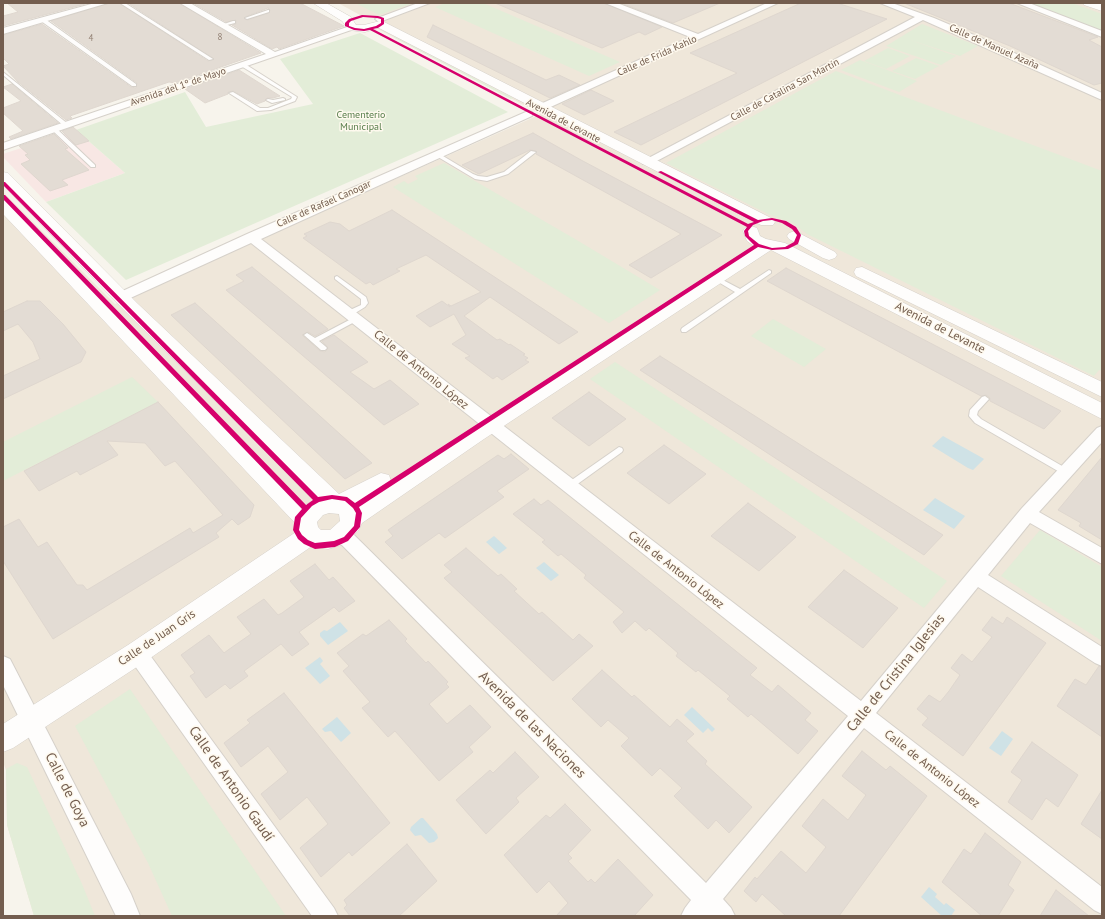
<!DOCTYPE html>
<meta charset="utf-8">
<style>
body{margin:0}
#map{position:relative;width:1105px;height:919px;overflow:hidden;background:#f7f4ec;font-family:"PT Sans",sans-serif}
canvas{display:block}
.frame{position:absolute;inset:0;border:4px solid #735d4e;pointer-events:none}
</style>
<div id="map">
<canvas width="1105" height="919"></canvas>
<div class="frame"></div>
</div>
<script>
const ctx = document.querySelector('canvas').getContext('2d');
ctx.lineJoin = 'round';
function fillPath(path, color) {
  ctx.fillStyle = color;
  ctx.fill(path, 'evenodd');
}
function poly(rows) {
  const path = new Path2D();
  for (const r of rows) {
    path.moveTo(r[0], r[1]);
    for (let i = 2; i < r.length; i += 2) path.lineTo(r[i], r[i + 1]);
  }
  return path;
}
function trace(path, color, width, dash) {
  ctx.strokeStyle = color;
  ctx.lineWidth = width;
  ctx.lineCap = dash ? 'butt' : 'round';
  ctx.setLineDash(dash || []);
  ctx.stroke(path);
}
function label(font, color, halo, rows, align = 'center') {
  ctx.font = font + ' "PT Sans",sans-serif';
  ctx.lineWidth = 3;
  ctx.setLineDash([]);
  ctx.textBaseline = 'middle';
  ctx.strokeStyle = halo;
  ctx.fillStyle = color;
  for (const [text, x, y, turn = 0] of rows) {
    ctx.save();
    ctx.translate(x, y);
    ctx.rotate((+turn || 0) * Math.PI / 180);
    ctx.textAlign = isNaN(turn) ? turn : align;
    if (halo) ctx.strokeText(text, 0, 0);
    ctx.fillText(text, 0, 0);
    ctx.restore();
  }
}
const residential = poly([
 [338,3,1102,3,1102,916,34,916,7,825,6,770,3,762,3,192,115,304,541,114,374,27,377,26,379,19,377,18,360,15]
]);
const medical = poly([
 [76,130,125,173,46,202,3,157,3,154]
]);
const green = poly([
 [355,3,414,3,379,15],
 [445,3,483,3,620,62,589,76,435,7],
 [1026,3,1072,3,1102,14,1102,32],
 [922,24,978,46,960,56,910,40,956,56,941,65,886,46],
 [360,33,508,112,126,280,46,202,125,173,76,130,185,92,206,127,313,104,280,59],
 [393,37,395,37,513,98,511,99],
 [888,48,910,56,886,69,864,61],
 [916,58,939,66,915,79,892,71],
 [860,60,917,81,899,92,841,70],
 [836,71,1102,171,1102,371,1099,370,1094,376,807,234,793,223,770,215,666,163],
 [444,163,575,239,660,290,609,323,393,187,404,181,408,184,418,179,415,176],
 [773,319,826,349,804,367,751,336],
 [615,362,947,581,924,608,590,379],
 [132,377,158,402,3,481,3,442],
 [1040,530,1102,567,1102,641,1001,576],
 [130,689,286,916,172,916,148,863,75,726],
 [17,763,27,767,82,884,95,916,34,916,7,825,6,769]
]);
const water = poly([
 [943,436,979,456,984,459,973,470,968,468,932,446],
 [935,498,965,516,954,529,923,510],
 [494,536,507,548,499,554,486,542],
 [544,562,559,575,551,581,536,568],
 [340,622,348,631,328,645,320,636,320,633,324,630,327,631],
 [320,657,323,661,320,664,330,676,320,684,305,668],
 [692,707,715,729,712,732,708,728,703,733,684,715],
 [337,717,351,733,341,742,331,731,325,732,322,729],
 [1002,731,1013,739,1001,756,989,748],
 [421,818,423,818,437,834,438,838,434,842,429,843,421,835,415,836,410,830,411,827],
 [929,887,937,894,935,897,944,905,946,903,955,910,951,916,942,916,921,897]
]);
const building = poly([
 [7,3,89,3,3,26,3,16,18,12,7,3],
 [109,3,119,3,208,61,214,59,128,3,179,3,261,53,175,83,169,82,70,116,72,118,66,120,18,82,3,66,9,64,3,58,3,35,42,24,131,87,136,88,137,83,51,21,109,3],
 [193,3,300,3,344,26,279,49,277,47,272,49,232,25,236,24,236,20,226,22,193,3],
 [268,8,270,10,269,13,247,20,244,18,245,17,268,8],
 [495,3,604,3,662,27,645,35,639,32,602,48,495,3],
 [621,3,720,3,673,23,621,3],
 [801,3,837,3,887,19,641,145,614,132,737,73,690,53,801,3],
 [904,3,1009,3,1080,30,1098,37,1089,40,1102,47,1102,83,1094,85,1010,46,904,3],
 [433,25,546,80,559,75,580,85,550,98,427,37,433,25],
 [239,70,280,96,273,98,267,98,265,101,257,104,233,91,228,92,228,94,205,103,185,89,239,70],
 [12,84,58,123,11,139,9,137,23,131,3,113,3,108,21,101,3,87,12,84],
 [591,90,614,101,584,115,562,104,591,90],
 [73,127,89,141,76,145,62,131,73,127],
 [533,133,581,160,722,235,651,278,629,265,681,234,536,154,536,151,530,150,479,174,462,165,533,133],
 [54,134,68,148,65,149,89,170,62,180,68,185,50,191,21,164,30,160,25,155,28,154,19,146,54,134],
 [392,210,513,289,578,332,559,344,490,297,464,316,497,340,500,339,509,345,510,344,525,354,523,355,528,358,525,360,529,362,502,380,497,376,493,379,465,358,470,356,452,344,466,335,454,314,430,327,416,316,442,301,450,307,448,304,451,306,481,292,426,255,396,269,400,271,373,285,370,282,366,284,303,238,307,236,304,234,330,222,340,224,349,231,392,210],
 [252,267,328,329,315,336,308,332,302,335,320,351,325,352,328,348,322,341,334,335,368,362,350,372,374,389,390,380,419,404,384,425,226,290,244,281,236,275,252,267],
 [786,268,1061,411,1044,429,990,401,990,398,986,395,981,396,767,281,786,268],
 [27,301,40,301,63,324,86,352,81,362,3,399,3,376,40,359,33,342,18,324,3,331,3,312,27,301],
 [195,303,269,370,372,463,345,479,171,315,195,303],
 [660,356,687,373,943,535,924,555,640,370,660,356],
 [589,392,626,419,589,446,552,418,589,392],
 [158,402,254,505,250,517,238,525,232,519,216,533,219,537,53,639,3,561,3,527,19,519,38,547,47,542,77,585,83,585,87,590,190,528,193,533,223,515,175,461,165,466,145,443,107,441,118,455,80,475,77,471,39,491,24,471,158,402],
 [664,445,706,474,669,504,627,473,664,445],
 [511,454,529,469,497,491,504,497,445,538,439,533,402,559,385,542,393,536,388,530,405,518,498,455,504,459,511,454],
 [1102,457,1102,540,1079,526,1081,523,1058,510,1102,457],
 [534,499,541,505,548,500,757,668,750,675,772,692,778,685,811,713,805,720,818,731,798,754,751,714,748,717,727,699,730,696,698,670,696,672,676,656,678,653,649,628,646,631,635,621,622,633,613,622,624,612,584,578,586,575,573,564,561,554,558,556,542,542,545,540,513,514,534,499],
 [748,503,796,537,759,571,711,536,748,503],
 [466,548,498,576,501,574,517,589,514,591,539,614,542,612,573,640,579,634,593,646,553,681,444,578,452,572,444,565,466,548],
 [315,564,329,580,333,577,355,601,339,612,334,607,299,632,309,644,292,656,281,644,244,671,248,676,230,689,225,684,206,698,190,676,195,673,181,655,209,635,224,653,228,650,251,634,237,617,264,599,278,615,282,613,304,597,290,581,315,564],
 [844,570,898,608,863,648,808,607,844,570],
 [992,617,1003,624,1007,617,1046,643,963,756,922,725,928,718,917,709,929,695,940,702,949,691,960,675,951,668,962,654,972,662,992,637,982,630,992,617],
 [389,620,407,639,405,641,426,663,428,661,448,682,446,684,449,687,429,704,447,724,470,705,491,727,469,747,473,752,439,781,395,731,388,737,362,708,370,702,343,671,349,666,337,653,363,634,366,636,389,620],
 [1099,666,1102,667,1102,737,1057,706,1075,679,1086,685,1099,666],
 [602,670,632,697,634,695,670,727,677,719,694,734,686,741,707,761,705,764,752,807,729,833,716,820,708,829,674,796,682,788,660,768,652,776,621,746,629,738,608,720,601,727,572,699,602,670],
 [284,693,390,823,352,856,349,852,321,877,300,848,328,824,325,820,307,797,280,820,261,794,288,772,268,746,241,767,224,743,250,723,247,720,284,693],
 [1032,742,1078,775,1058,807,1046,798,1032,820,1008,802,1022,780,1011,772,1032,742],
 [862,751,886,770,890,766,927,796,839,916,786,916,762,894,756,902,744,891,755,877,757,879,781,851,806,873,826,847,802,826,823,799,848,820,866,795,842,776,862,751],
 [515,752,539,777,516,798,519,802,486,834,456,800,490,770,493,773,515,752],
 [1102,790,1102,839,1081,824,1102,790],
 [565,804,591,830,568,854,572,858,568,861,588,882,591,879,595,883,618,859,653,895,634,916,556,916,568,903,549,881,537,893,504,855,546,815,550,818,565,804],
 [985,833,1021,862,1008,885,1014,890,998,916,982,916,942,882,964,849,971,854,985,833],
 [407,844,437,881,399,916,350,916,344,908,347,905,344,900,407,844],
 [1056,890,1089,916,1040,916,1056,890]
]);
const service = poly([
 [120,3,125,3,213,59,209,60,120,3],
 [268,10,269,10,269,12,247,19,245,18,268,10],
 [41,19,45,19,136,84,136,86,132,86,41,21,41,19],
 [233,21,235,21,235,23,223,26,221,25,233,21],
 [241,64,245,64,297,97,295,101,271,110,257,111,229,93,233,92,260,108,268,108,291,99,292,97,241,66,241,64],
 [3,72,68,124,68,126,64,126,3,75,3,72],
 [283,98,285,99,285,100,272,103,266,100,268,99,273,100,283,98],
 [52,128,56,128,95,165,95,167,91,167,52,130,52,128],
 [531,151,536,152,508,174,487,181,475,179,433,154,438,153,473,174,478,176,487,177,504,172,531,151],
 [769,270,771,271,771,273,686,332,682,332,681,330,682,328,735,292,715,280,715,278,719,278,740,289,769,270],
 [337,276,366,297,368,303,365,307,352,315,348,315,348,311,361,305,361,299,335,279,335,277,337,276],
 [355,317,359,317,360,319,319,341,325,346,327,348,325,350,321,350,304,335,307,333,315,338,355,317],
 [985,396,989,399,978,411,977,415,981,419,1069,470,1070,472,1069,474,1063,474,975,423,969,416,970,410,982,397,985,396],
 [619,447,622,448,623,450,622,452,572,488,566,488,565,486,566,484,619,447]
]);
const minor = poly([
 [95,3,108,3,3,34,3,28,95,3],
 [180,3,190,3,275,52,350,26,356,26,357,28,3,150,3,143,266,54,180,3],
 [418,3,430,3,382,21,379,22,375,19,418,3],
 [605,3,617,3,698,34,767,3,778,3,544,110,536,110,535,108,536,106,690,37,605,3],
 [880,3,892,3,934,18,988,41,1102,93,1102,100,923,20,651,164,643,164,641,162,915,17,880,3],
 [1017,3,1029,3,1102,31,1102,37,1017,3],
 [528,111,532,112,533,114,532,116,261,239,861,701,1022,508,1097,428,1102,426,1102,442,1039,512,1102,548,1102,564,1030,523,988,575,1102,647,1102,666,1095,663,978,587,876,713,1102,887,1102,914,1094,910,864,728,723,899,731,908,735,916,681,916,685,908,691,900,336,539,333,534,336,529,342,527,348,529,706,883,848,716,251,243,126,300,121,301,116,300,114,297,116,294,247,234,528,111],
 [137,644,144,647,334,908,338,916,312,916,130,659,127,653,130,647,137,644],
 [3,656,10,659,131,894,140,916,116,916,3,685,3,656]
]);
const tertiary = poly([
 [313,3,326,3,351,17,356,25,364,25,380,21,384,22,773,219,775,222,773,225,761,225,379,28,365,32,349,30,342,21,313,3],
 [1083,3,1102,4,1102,11,1084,5,1083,3],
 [3,172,8,173,137,303,339,494,381,473,389,475,391,481,754,246,747,241,743,231,745,228,751,226,757,228,760,236,766,239,785,243,1102,403,1102,419,771,250,484,439,362,523,358,531,344,544,328,549,312,546,146,661,13,748,3,752,3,724,128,645,296,532,295,523,3,214,3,200,8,202,305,505,315,500,125,311,3,185,3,172],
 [329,513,339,514,340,521,330,530,321,530,318,527,317,522,323,515,329,513],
 [795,231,835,252,837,255,835,258,829,260,823,258,789,239,787,236,789,233,795,231],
 [862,267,1102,382,1102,397,856,276,854,272,856,268,862,267]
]);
const cycleway = poly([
 [362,15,378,16,384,18,384,24,378,28,373,29,748,224,754,222,658,172,661,171,758,220,772,218,786,221,796,227,801,235,798,244,788,249,772,250,758,247,359,507,362,513,360,527,348,541,335,547,315,549,304,544,298,539,293,530,295,517,302,509,3,199,3,195,5,195,306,505,313,500,3,185,3,182,5,182,318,497,332,495,347,497,355,503,754,245,745,236,744,231,747,227,370,30,364,31,354,30,345,26,345,23,349,19,362,15],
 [363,17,377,18,381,19,381,23,376,26,364,29,355,28,349,26,349,23,351,21,363,17],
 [772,220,782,223,792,229,797,235,794,242,785,247,772,248,759,244,749,236,748,231,753,225,763,221,772,220],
 [332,499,345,501,353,508,356,513,354,526,344,537,334,541,315,543,308,540,302,535,299,530,301,518,312,506,319,502,332,499]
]);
const farNumbernames = [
 ["8",220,37],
 ["4",91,38]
];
const farStreetnames = [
 ["Calle de Manuel Azaña",994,47,24],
 ["Calle de Frida Kahlo",657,56,-24],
 ["Avenida del 1º de Mayo",178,87,-19],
 ["Calle de Catalina San Martín",785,90,-28],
 ["Avenida de Levante",563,121,28],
 ["Calle de Rafael Canogar",324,204,-24]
];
const farParknames = [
 ["Cementerio",361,115],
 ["Municipal",361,127]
];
const streetNames = [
 ["Avenida de Levante",940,328,27],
 ["Calle de Antonio López",421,370,39],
 ["Calle de Antonio López",676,570,38],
 ["Calle de Juan Gris",157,638,-34],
 ["Calle de Antonio López",932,769,38]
];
const nearStreetnames = [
 ["Calle de Cristina Iglesias",896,673,-51],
 ["Avenida de las Naciones",532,725,45],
 ["Calle de Antonio Gaudí",231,784,55],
 ["Calle de Goya",67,790,63]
];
fillPath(residential, '#efe7da');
fillPath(medical, '#f8e7e4');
fillPath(green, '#e3edd8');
fillPath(water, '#cfe2e6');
fillPath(building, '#e3dcd4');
trace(building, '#dfd7cf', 1);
trace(service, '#d6d1ca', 2);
trace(minor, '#d6d1ca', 2);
trace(tertiary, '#d6d1ca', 1);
fillPath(service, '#fefdfc');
fillPath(minor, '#fefdfc');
fillPath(tertiary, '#fefdfc');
fillPath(cycleway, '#d6006c');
label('9px', '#917f72', null, farNumbernames);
label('10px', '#735d4e', '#fef9ee', farStreetnames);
label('10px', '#567d4a', '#fef9ee', farParknames);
label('12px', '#735d4e', '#fef9ee', streetNames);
label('14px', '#735d4e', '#fef9ee', nearStreetnames);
</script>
